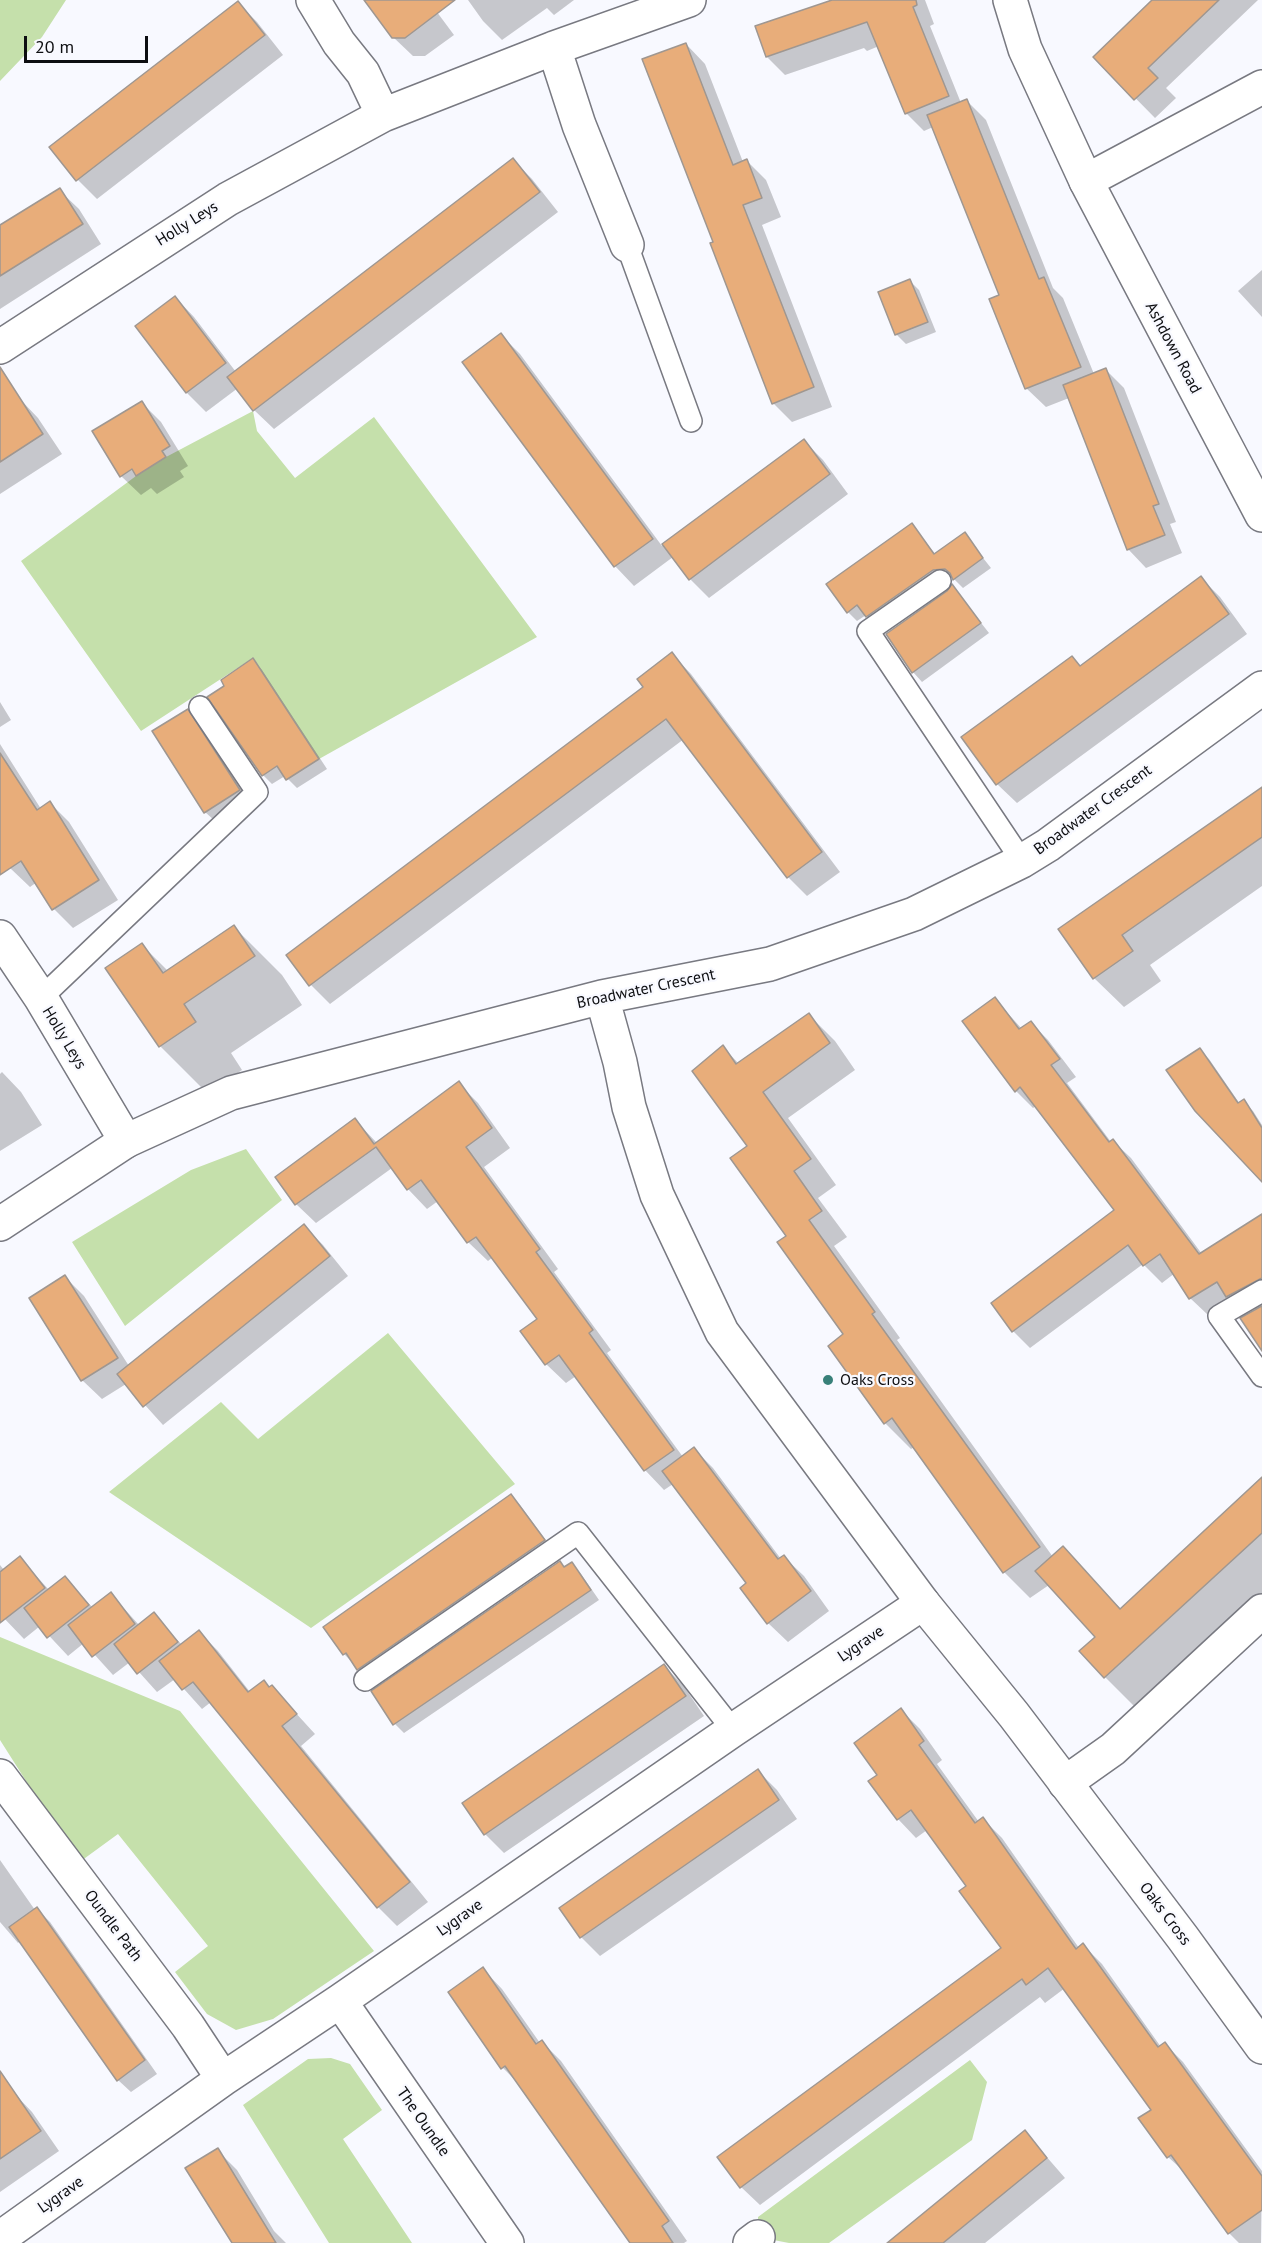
<!DOCTYPE html>
<style>
body{margin:0}
#map{position:relative;width:1262px;height:2243px;overflow:hidden;background:#f8f9ff;font-family:"PT Sans",sans-serif}
canvas{display:block}
.scale{position:absolute;left:24px;top:36px;width:124px;height:27px;box-sizing:border-box;border:3px solid #0d0e11;border-top:0;padding-left:8px;font-size:18px;line-height:21px;white-space:nowrap;color:#0d0e11;-webkit-text-stroke:4px #f8f9ff;paint-order:stroke}
</style>
<div id="map">
<canvas width="1262" height="2243"></canvas>
<div class="scale">20 m</div>
</div>
<script>
const ctx = document.querySelector('canvas').getContext('2d');
ctx.lineJoin = 'round';
function fillPath(path, color) {
  ctx.fillStyle = color;
  ctx.fill(path, 'evenodd');
}
function poly(rows) {
  const path = new Path2D();
  for (const r of rows) {
    path.moveTo(r[0], r[1]);
    for (let i = 2; i < r.length; i += 2) path.lineTo(r[i], r[i + 1]);
  }
  return path;
}
function trace(path, color, width, dash) {
  ctx.strokeStyle = color;
  ctx.lineWidth = width;
  ctx.lineCap = dash ? 'butt' : 'round';
  ctx.setLineDash(dash || []);
  ctx.stroke(path);
}
function label(font, color, halo, rows, align = 'center') {
  ctx.font = font + ' "PT Sans",sans-serif';
  ctx.lineWidth = 4.5;
  ctx.setLineDash([]);
  ctx.textBaseline = 'middle';
  ctx.strokeStyle = halo;
  ctx.fillStyle = color;
  for (const [text, x, y, turn = 0] of rows) {
    ctx.save();
    ctx.translate(x, y);
    ctx.rotate((+turn || 0) * Math.PI / 180);
    ctx.textAlign = isNaN(turn) ? turn : align;
    if (halo) ctx.strokeText(text, 0, 0);
    ctx.fillText(text, 0, 0);
    ctx.restore();
  }
}
const green = poly([
 [0,0,66,0,42,37,0,81],
 [253,411,257,431,295,478,374,417,537,637,319,759,253,658,141,731,21,561,136,476,166,457],
 [246,1149,282,1200,125,1326,72,1242,191,1170],
 [388,1333,515,1484,311,1628,109,1492,221,1402,258,1439],
 [0,1637,180,1711,374,1951,273,2019,236,2030,207,2014,175,1972,208,1946,118,1834,81,1861,40,1803,0,1740],
 [331,2058,350,2064,382,2110,343,2139,412,2243,329,2243,243,2105,308,2059],
 [970,2060,987,2082,972,2140,829,2243,789,2243,758,2237,758,2217]
]);
const shadow = poly([
 [366,0,428,0,454,35,425,56,413,56,393,37],
 [468,0,574,0,554,15,547,8,502,40,483,21],
 [836,0,925,0,934,24,930,26,961,103,967,101,986,120,1053,288,1063,298,1094,374,1106,370,1124,388,1176,522,1170,524,1182,553,1146,568,1128,549,1069,398,1046,407,1026,388,1001,296,933,127,924,131,906,113,879,46,867,51,864,48,785,75,767,57,757,27],
 [1155,0,1258,0,1166,88,1176,98,1155,118,1095,57],
 [238,3,257,22,283,55,97,199,78,180,51,147],
 [686,44,705,64,743,162,747,161,766,180,781,217,762,225,832,407,792,422,773,403,715,243],
 [513,160,532,179,558,212,274,429,254,410,238,388,206,412,187,393,138,326,175,297,194,317,236,372],
 [59,190,79,209,101,244,0,309,0,228],
 [1262,270,1262,317,1238,291],
 [910,281,919,290,936,332,906,344,897,335,880,293],
 [501,335,520,354,662,546,804,441,823,460,848,494,709,598,690,579,673,557,634,586,615,566,464,362],
 [19,398,38,418,62,454,0,494,0,411],
 [142,403,161,422,188,466,180,471,184,477,157,494,151,488,141,495,121,476],
 [912,525,936,555,964,534,991,568,963,588,953,578,943,579,877,625,866,615,857,621,848,612],
 [1201,578,1220,597,1247,634,1017,803,997,784,1072,658,1081,667],
 [952,586,989,633,922,682,913,672],
 [672,654,691,674,840,872,807,896,788,877,684,739,330,1004,311,985,288,956,645,687],
 [253,660,262,670,327,769,297,788,285,776,272,784,263,775,226,686],
 [0,702,11,720,0,727],
 [187,711,197,720,248,800,215,821,205,812],
 [0,744,41,809,50,803,69,822,118,900,73,928,54,909,37,882,30,887,10,868,0,849],
 [1262,788,1262,886,1150,965,1161,981,1124,1007,1094,978,1060,930],
 [234,927,282,975,302,1005,231,1053,242,1070,208,1094,160,1046,142,945,168,971],
 [995,999,1022,1029,1031,1023,1048,1040,1076,1077,1067,1083,1111,1142,1113,1141,1131,1158,1202,1254,1262,1216,1262,1349,1255,1308,1245,1313,1232,1300,1208,1315,1190,1298,1175,1273,1162,1283,1143,1264,1030,1348,1013,1331,1116,1211,1036,1106,1033,1108,1016,1091],
 [809,1015,835,1041,855,1070,788,1118,836,1185,818,1198,847,1237,834,1246,900,1338,897,1340,1053,1557,1063,1548,1121,1609,1262,1478,1262,1594,1138,1710,1105,1677,1097,1637,1049,1585,1030,1598,1004,1572,914,1447,911,1449,885,1423,845,1335,789,1236,749,1146,723,1047,739,1064],
 [1199,1050,1209,1059,1240,1104,1243,1101,1253,1111,1262,1125,1262,1158],
 [2,1072,21,1092,42,1125,0,1151,0,1074],
 [458,1083,478,1103,510,1148,484,1167,558,1269,554,1272,611,1350,607,1353,683,1457,694,1449,713,1468,781,1559,784,1557,804,1576,829,1611,788,1642,768,1623,748,1583,673,1484,664,1490,645,1470,576,1376,566,1383,546,1364,522,1331,539,1319,493,1257,488,1261,468,1242,438,1201,427,1209,408,1189,392,1168,316,1223,296,1204,277,1177,355,1120,377,1143],
 [304,1226,323,1245,348,1276,163,1425,126,1384,102,1399,82,1380,65,1277,84,1296,129,1366],
 [511,1496,520,1505,553,1550,368,1678,344,1654],
 [20,1558,49,1590,65,1578,93,1608,111,1594,139,1625,153,1614,182,1645,199,1632,218,1651,250,1692,272,1687,315,1734,301,1746,428,1902,397,1926,378,1907,211,1702,202,1709,175,1679,157,1692,130,1662,113,1675,84,1643,68,1656,40,1626,24,1639,0,1614,0,1565,4,1570],
 [572,1564,581,1574,599,1600,404,1733,395,1724],
 [664,1666,683,1685,704,1716,504,1853,485,1834],
 [901,1710,920,1729,942,1760,937,1764,979,1822,983,1819,1002,1838,1079,1948,1083,1945,1102,1964,1161,2047,1165,2044,1183,2062,1262,2171,1261,2243,1239,2243,1229,2233,1188,2175,1168,2157,1153,2110,1065,1988,1045,2003,1040,1997,760,2205,741,2187,1003,1949,968,1887,927,1830,916,1838,898,1819,879,1775],
 [758,1771,777,1790,797,1819,600,1956,581,1937],
 [0,1860,35,1910,37,1909,50,1922,157,2074,131,2092,118,2080,20,1941,18,1943,0,1922],
 [483,1969,502,1989,540,2043,542,2042,561,2061,687,2241,684,2243,632,2243,522,2087,503,2068],
 [13,2092,32,2112,59,2151,0,2192,0,2101],
 [1025,2132,1065,2178,985,2243,890,2243],
 [217,2150,237,2170,274,2231,286,2243,235,2243]
]);
const building = poly([
 [364,0,455,0,405,38,392,38,364,0],
 [832,0,916,0,917,5,913,7,949,96,905,114,867,22,766,57,755,26,832,0],
 [1152,0,1219,0,1148,68,1158,78,1134,100,1093,57,1152,0],
 [238,1,265,35,76,181,49,147,238,1],
 [686,43,733,165,747,159,762,198,743,205,814,387,772,404,710,243,713,242,642,59,686,43],
 [967,99,1039,279,1044,277,1081,367,1025,389,989,299,999,295,927,115,967,99],
 [513,158,540,192,253,411,227,377,513,158],
 [60,188,83,224,0,276,0,225,60,188],
 [910,279,928,322,895,335,878,292,910,279],
 [175,296,226,363,186,393,135,326,175,296],
 [501,333,653,539,614,567,462,362,501,333],
 [0,367,43,434,0,462,0,367],
 [1106,368,1159,504,1153,506,1165,535,1127,550,1063,385,1106,368],
 [142,401,170,446,162,451,166,457,136,476,132,469,120,477,92,431,142,401],
 [804,439,830,474,689,580,662,544,804,439],
 [912,523,934,554,965,532,983,558,953,580,950,573,945,569,933,570,866,617,857,605,847,613,826,584,912,523],
 [1201,576,1229,614,996,785,961,737,1072,656,1080,666,1201,576],
 [952,584,981,623,912,673,886,634,947,591,952,584],
 [672,652,822,852,787,878,666,719,309,986,286,955,643,687,637,679,672,652],
 [253,658,319,759,286,780,277,766,262,776,207,697,224,686,221,680,253,658],
 [188,709,240,790,204,813,152,731,188,709],
 [0,753,37,810,50,801,99,880,52,910,21,861,0,875,0,753],
 [1262,787,1262,837,1122,935,1133,951,1093,979,1058,929,1262,787],
 [234,925,255,956,184,1004,196,1022,159,1047,105,968,142,943,163,973,234,925],
 [995,997,1019,1029,1031,1021,1060,1059,1051,1065,1109,1142,1113,1139,1199,1254,1262,1214,1262,1278,1226,1297,1217,1282,1189,1299,1160,1254,1143,1266,1128,1245,1012,1332,991,1303,1114,1210,1020,1087,1015,1092,962,1021,995,997],
 [809,1013,830,1043,763,1092,811,1159,794,1171,822,1211,809,1220,875,1312,872,1314,1040,1547,1003,1573,892,1418,884,1424,828,1346,843,1334,777,1242,786,1236,730,1158,747,1146,692,1071,723,1045,736,1064,809,1013],
 [1200,1048,1238,1103,1244,1099,1262,1128,1262,1182,1195,1111,1166,1070,1200,1048],
 [459,1081,492,1128,466,1147,540,1249,536,1252,593,1330,589,1333,674,1450,644,1471,559,1355,545,1365,520,1331,537,1319,476,1237,467,1243,421,1180,407,1190,376,1147,295,1205,275,1177,355,1118,374,1144,459,1081],
 [304,1224,330,1256,143,1407,117,1374,304,1224],
 [65,1275,118,1358,81,1381,29,1298,65,1275],
 [1262,1306,1262,1351,1240,1318,1262,1306],
 [694,1447,778,1559,784,1555,811,1591,767,1624,740,1588,746,1583,662,1471,694,1447],
 [1262,1477,1262,1533,1104,1678,1079,1651,1095,1637,1035,1571,1063,1546,1120,1609,1262,1477],
 [511,1494,545,1540,357,1670,346,1653,343,1655,323,1627,511,1494],
 [20,1556,45,1588,0,1623,0,1572,20,1556],
 [560,1561,564,1567,572,1562,591,1590,393,1725,371,1691,560,1561],
 [65,1576,89,1605,47,1638,24,1608,65,1576],
 [111,1592,135,1624,92,1657,68,1625,111,1592],
 [154,1612,178,1642,137,1674,114,1644,154,1612],
 [199,1630,248,1692,264,1680,269,1687,272,1685,297,1714,282,1726,410,1882,377,1908,193,1682,182,1690,159,1661,199,1630],
 [664,1664,686,1696,484,1835,462,1803,664,1664],
 [901,1708,924,1741,919,1745,975,1823,983,1817,1076,1949,1083,1943,1158,2047,1165,2042,1262,2176,1262,2210,1228,2234,1171,2155,1167,2158,1138,2118,1151,2110,1048,1968,1026,1985,1022,1979,740,2188,717,2157,1001,1948,959,1891,966,1886,911,1810,897,1820,868,1781,877,1775,854,1743,901,1708],
 [758,1769,779,1800,580,1938,559,1908,758,1769],
 [37,1907,145,2060,117,2081,9,1927,37,1907],
 [483,1967,536,2044,542,2040,669,2221,662,2226,673,2243,630,2243,505,2066,501,2069,448,1992,483,1967],
 [0,2071,41,2131,0,2159,0,2071],
 [1025,2130,1047,2158,943,2243,887,2243,1025,2130],
 [218,2148,276,2243,232,2243,185,2168,218,2148]
]);
const service = poly([
 [627,245,691,421],
 [940,581,868,631,1022,861],
 [41,998,257,792,200,707],
 [1262,1291,1219,1316,1262,1376],
 [365,1680,578,1533,733,1730]
]);
const minor = poly([
 [313,0,339,43,363,73,383,115],
 [554,48,579,125,627,245],
 [1086,181,1262,87],
 [0,347,228,199,383,115,554,48,689,0],
 [0,937,41,998,126,1141],
 [0,1776,188,2026,223,2079],
 [1065,1783,1113,1749,1262,1611],
 [340,2001,507,2243],
 [0,2238,223,2079,340,2001,733,1730,923,1603],
 [750,2243,758,2237]
]);
const tertiary = poly([
 [1010,0,1025,49,1086,181,1262,515],
 [602,997,620,1062,629,1107,657,1195,722,1332,923,1603,1014,1715,1183,1938,1262,2047],
 [0,1224,126,1141,231,1093,602,997,770,964,914,914,1022,861,1048,845,1262,688]
]);
const markers = [
 [828,1380,6,"#388079"]
];
const streetNames = [
 ["Holly Leys",187,224,-32],
 ["Ashdown Road",1173,348,62],
 ["Broadwater Crescent",1093,810,-36],
 ["Broadwater Crescent",646,989,-12],
 ["Holly Leys",64,1038,59],
 ["Lygrave",861,1644,-34],
 ["Oaks Cross",1165,1914,53],
 ["Lygrave",460,1918,-35],
 ["Oundle Path",113,1926,53],
 ["The Oundle",423,2122,55],
 ["Lygrave",61,2195,-35]
];
const poiNames = [
 ["Oaks Cross",840,1380]
];
fillPath(green, '#c5e0ab');
fillPath(shadow, '#0003');
fillPath(building, '#e8ad7a');
trace(building, '#9f9791', 1.5);
trace(service, '#787981', 24);
trace(minor, '#787981', 36);
trace(tertiary, '#787981', 36);
trace(service, '#fff', 21);
trace(minor, '#fff', 33);
trace(tertiary, '#fff', 33);
for (const [x, y, r, color] of markers) {
  const dot = new Path2D();
  dot.arc(x, y, r, 0, 2 * Math.PI);
  ctx.fillStyle = color;
  ctx.fill(dot);
  trace(dot, '#f8f9ff', 2);
}
label('16px', '#0d0e11', '#f8f9ff', streetNames);
label('16px', '#0d0e11', '#f8f9ff', poiNames, 'left');
</script>
